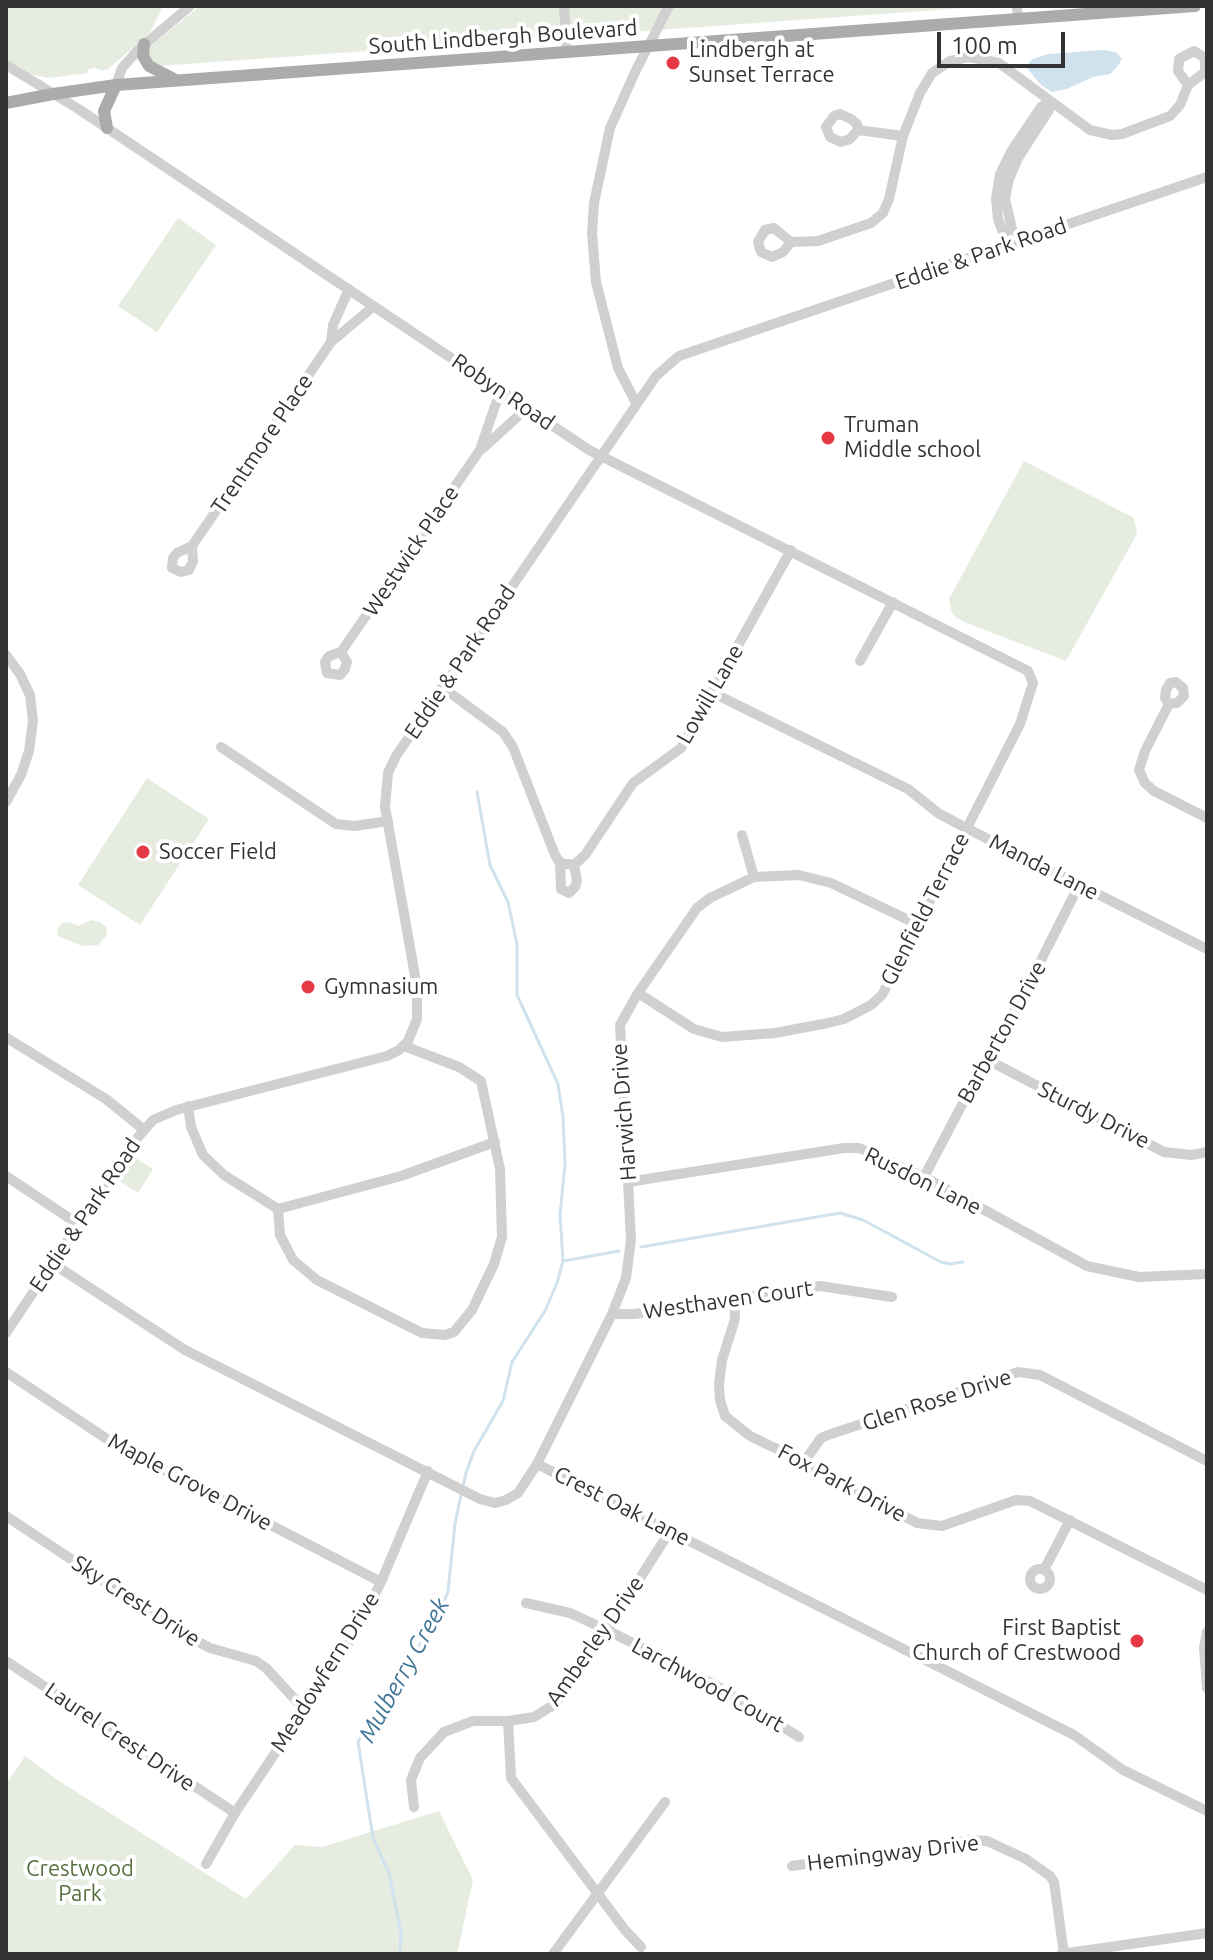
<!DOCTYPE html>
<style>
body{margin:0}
#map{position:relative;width:1213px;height:1960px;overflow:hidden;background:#fff;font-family:Ubuntu,sans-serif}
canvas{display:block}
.frame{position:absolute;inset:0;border:8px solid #333;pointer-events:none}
.scale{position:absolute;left:937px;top:32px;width:128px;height:36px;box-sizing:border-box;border:4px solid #333;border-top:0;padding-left:10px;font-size:24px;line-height:28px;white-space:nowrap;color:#333;-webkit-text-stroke:6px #fff;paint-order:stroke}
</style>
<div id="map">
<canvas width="1213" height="1960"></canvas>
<div class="frame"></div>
<div class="scale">100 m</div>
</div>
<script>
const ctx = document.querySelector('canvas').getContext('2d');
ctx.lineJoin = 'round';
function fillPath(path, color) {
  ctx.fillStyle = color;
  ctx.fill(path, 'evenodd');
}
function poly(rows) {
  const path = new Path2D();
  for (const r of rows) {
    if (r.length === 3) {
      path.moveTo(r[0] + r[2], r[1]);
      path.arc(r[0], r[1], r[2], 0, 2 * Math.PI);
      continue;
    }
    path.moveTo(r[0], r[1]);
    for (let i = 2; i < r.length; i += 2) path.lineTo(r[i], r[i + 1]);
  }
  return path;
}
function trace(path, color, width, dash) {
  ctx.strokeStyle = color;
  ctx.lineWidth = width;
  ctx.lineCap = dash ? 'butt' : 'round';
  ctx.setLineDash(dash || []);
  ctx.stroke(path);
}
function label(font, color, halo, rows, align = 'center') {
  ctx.font = font + ' Ubuntu,sans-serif';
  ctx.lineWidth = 8;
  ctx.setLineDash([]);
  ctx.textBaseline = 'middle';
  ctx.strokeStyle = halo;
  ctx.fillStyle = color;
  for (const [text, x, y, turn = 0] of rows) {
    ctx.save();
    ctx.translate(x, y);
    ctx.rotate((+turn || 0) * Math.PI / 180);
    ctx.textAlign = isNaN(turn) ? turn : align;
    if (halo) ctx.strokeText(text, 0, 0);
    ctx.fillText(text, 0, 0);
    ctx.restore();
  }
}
const green = poly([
 [6,6,163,6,150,33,108,69,102,71,96,68,89,69,87,73,49,78,29,74,6,59],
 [200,6,993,6,158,66,147,55,148,48],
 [178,218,216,245,157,332,118,306],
 [1024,461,1134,518,1137,534,1066,661,964,622,954,616,951,610,949,599],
 [147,778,209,819,140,925,78,885],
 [91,920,100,922,106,927,107,935,98,945,82,946,58,936,57,930,62,923,69,922,78,926],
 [134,1157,153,1169,138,1193,119,1181],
 [25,1756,56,1779,246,1899,295,1845,322,1847,439,1811,473,1880,457,1954,6,1954,6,1784]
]);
const water = poly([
 [1103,50,1116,52,1122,59,1117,67,1110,74,1093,77,1067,89,1052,92,1041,85,1026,67,1032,59,1048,54]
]);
const stream = poly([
 [641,1247,840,1213,863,1220,941,1262,950,1264,963,1262],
 [563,1261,619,1251],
 [400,1954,401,1933,389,1873,373,1838,358,1742,379,1704,410,1660,437,1617,448,1592,455,1523,466,1473,474,1451,503,1401,512,1362,545,1311,557,1283,563,1261,560,1215,565,1164,563,1117,558,1084,517,995,517,944,508,902,490,865,477,792]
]);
const minor = poly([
 [564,6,567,53],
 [1017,6,1018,19],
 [6,65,77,108,589,450,1028,671,1033,683,1020,724,882,995,871,1005,844,1019,828,1023,775,1033,722,1037,694,1029,638,993],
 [116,85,122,68,138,50,190,6],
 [858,130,850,139,841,142,830,137,826,127,834,116,840,114,851,119,857,124,858,130,903,136],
 [1010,236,1012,229,1005,199,1009,179,1018,158,1049,110,1047,106],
 [791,242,783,252,772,257,761,252,758,242,765,230,774,228,791,242,818,241,871,223,883,213,889,199,903,136,920,93,932,73,950,61,969,57,999,63,1090,130,1112,135,1122,134,1170,116,1180,105,1188,85,1178,71,1179,59,1194,51,1205,58,1205,72,1188,85],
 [1013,243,1010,236,1003,233,998,219,996,199,1000,174,1012,150,1041,107,1049,102],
 [331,342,333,325,349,289],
 [636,403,618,368,596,282,592,233,594,203,610,128,636,70,669,6],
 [482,449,527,408],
 [192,546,193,561,189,570,181,572,172,568,173,558,177,553,192,546,331,342,374,306],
 [341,652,347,662,345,669,340,675,327,673,325,662,329,656,341,652,480,450,496,403,503,392],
 [6,655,20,674,30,695,33,721,29,751,21,775,6,802],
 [860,661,893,602],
 [442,687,503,732,513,747,555,855,560,863,574,865,585,855,633,783,681,748,791,550],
 [713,693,908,789,938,813,966,828,1207,949],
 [1169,704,1165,698,1166,690,1170,683,1176,682,1183,688,1184,696,1177,703,1169,704,1145,751,1139,770,1145,783,1154,791,1207,818],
 [221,747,336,824,355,826,388,821],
 [742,835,754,877],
 [560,862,561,889,569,893,575,887,577,881,574,865],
 [7,1038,106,1099,143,1129],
 [986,1059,1164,1152,1191,1155,1207,1152],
 [188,1106,191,1127,203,1155,224,1175,278,1209,280,1235,293,1260,317,1280,422,1333,445,1335,454,1332,472,1310,494,1264,502,1237,500,1169,481,1081,459,1067,404,1046],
 [6,1176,78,1224],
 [924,1177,986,1059,1023,996,1079,885],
 [628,1182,844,1148,859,1148,924,1177,1087,1266,1139,1277,1207,1274],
 [278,1209,401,1176,495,1142],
 [52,1263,185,1350,221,1368,480,1499,495,1503,506,1500,518,1493,537,1464,612,1314,626,1278,631,1240,620,1025,638,993,697,908,710,898,754,877,799,875,831,883,919,925],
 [734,1298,735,1319,722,1360,719,1384,720,1400,725,1416,750,1436,804,1462,917,1523,942,1526,1016,1500,1030,1501,1207,1590],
 [612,1314,635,1314,820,1286,892,1297],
 [6,1333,132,1144,153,1120,176,1110,387,1056,399,1050,408,1041,417,1019,417,987,385,807,388,773,396,756,656,376,679,356,1207,177],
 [6,1372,116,1445,381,1582],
 [804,1462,821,1438,828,1435,1018,1372,1040,1375,1207,1461],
 [537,1464,1074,1735,1123,1770,1207,1811],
 [6,1516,187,1636,210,1648,256,1661,266,1668,304,1709],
 [1040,1579,10],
 [1044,1570,1070,1520],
 [526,1603,570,1613,607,1630,715,1685,799,1737],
 [1207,1632,1204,1648,1207,1688],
 [6,1661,235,1813],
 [508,1721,511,1778,625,1930,641,1947],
 [414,1807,411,1780,420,1758,444,1732,473,1721,508,1721,534,1717,555,1704,607,1630,670,1531],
 [206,1864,235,1813,356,1632,381,1582,428,1471],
 [792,1866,972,1840,987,1841,1026,1859,1050,1876,1054,1882,1064,1954],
 [553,1954,665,1802],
 [1061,1954,1207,1933]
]);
const major = poly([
 [144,44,143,56,149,66,174,79],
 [6,103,53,94,116,85,1195,6],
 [107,128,104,111,116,85]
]);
const markers = [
 [673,63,8,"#e63946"],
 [828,438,8,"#e63946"],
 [143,852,8,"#e63946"],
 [308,987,8,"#e63946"],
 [1137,1641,8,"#e63946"]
];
const streetNames = [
 ["South Lindbergh Boulevard",503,37,-4],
 ["Eddie & Park Road",981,254,-19],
 ["Robyn Road",503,392,34],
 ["Trentmore Place",262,444,-56],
 ["Westwick Place",411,551,-56],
 ["Eddie & Park Road",460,662,-56],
 ["Lowill Lane",710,694,-60],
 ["Manda Lane",1044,867,27],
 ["Glenfield Terrace",925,909,-63],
 ["Barberton Drive",1002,1032,-61],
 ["Harwich Drive",624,1112,-94],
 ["Sturdy Drive",1094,1115,27],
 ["Rusdon Lane",923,1181,26],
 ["Eddie & Park Road",85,1215,-56],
 ["Westhaven Court",728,1300,-8],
 ["Glen Rose Drive",937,1400,-18],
 ["Maple Grove Drive",190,1482,28],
 ["Fox Park Drive",842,1483,28],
 ["Crest Oak Lane",622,1506,27],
 ["Sky Crest Drive",136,1601,33],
 ["Amberley Drive",595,1641,-55],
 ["Meadowfern Drive",325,1672,-58],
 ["Larchwood Court",708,1685,29],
 ["Laurel Crest Drive",120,1737,34],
 ["Hemingway Drive",893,1853,-7]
];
const poiNames = [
 ["Lindbergh at",689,50],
 ["Sunset Terrace",689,75],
 ["Truman",844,425],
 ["Middle school",844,450],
 ["Soccer Field",159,852],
 ["Gymnasium",324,987],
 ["First Baptist",1121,1628,"right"],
 ["Church of Crestwood",1121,1653,"right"]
];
const parkNames = [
 ["Crestwood",80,1869],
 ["Park",80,1894]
];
const waterNames = [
 ["Mulberry Creek",404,1670,-61]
];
fillPath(green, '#e6ecdf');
fillPath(water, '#cfe2ee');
trace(stream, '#cfe2ee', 3);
trace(minor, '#d0d0d0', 10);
trace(major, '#ababab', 12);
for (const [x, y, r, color] of markers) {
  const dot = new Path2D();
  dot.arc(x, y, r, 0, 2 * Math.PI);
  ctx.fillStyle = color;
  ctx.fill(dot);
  trace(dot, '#fff', 3);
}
label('22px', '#333', '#fff', streetNames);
label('22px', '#333', '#fff', poiNames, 'left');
label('22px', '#56703f', '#fff', parkNames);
label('italic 24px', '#3f7597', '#fff', waterNames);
</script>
